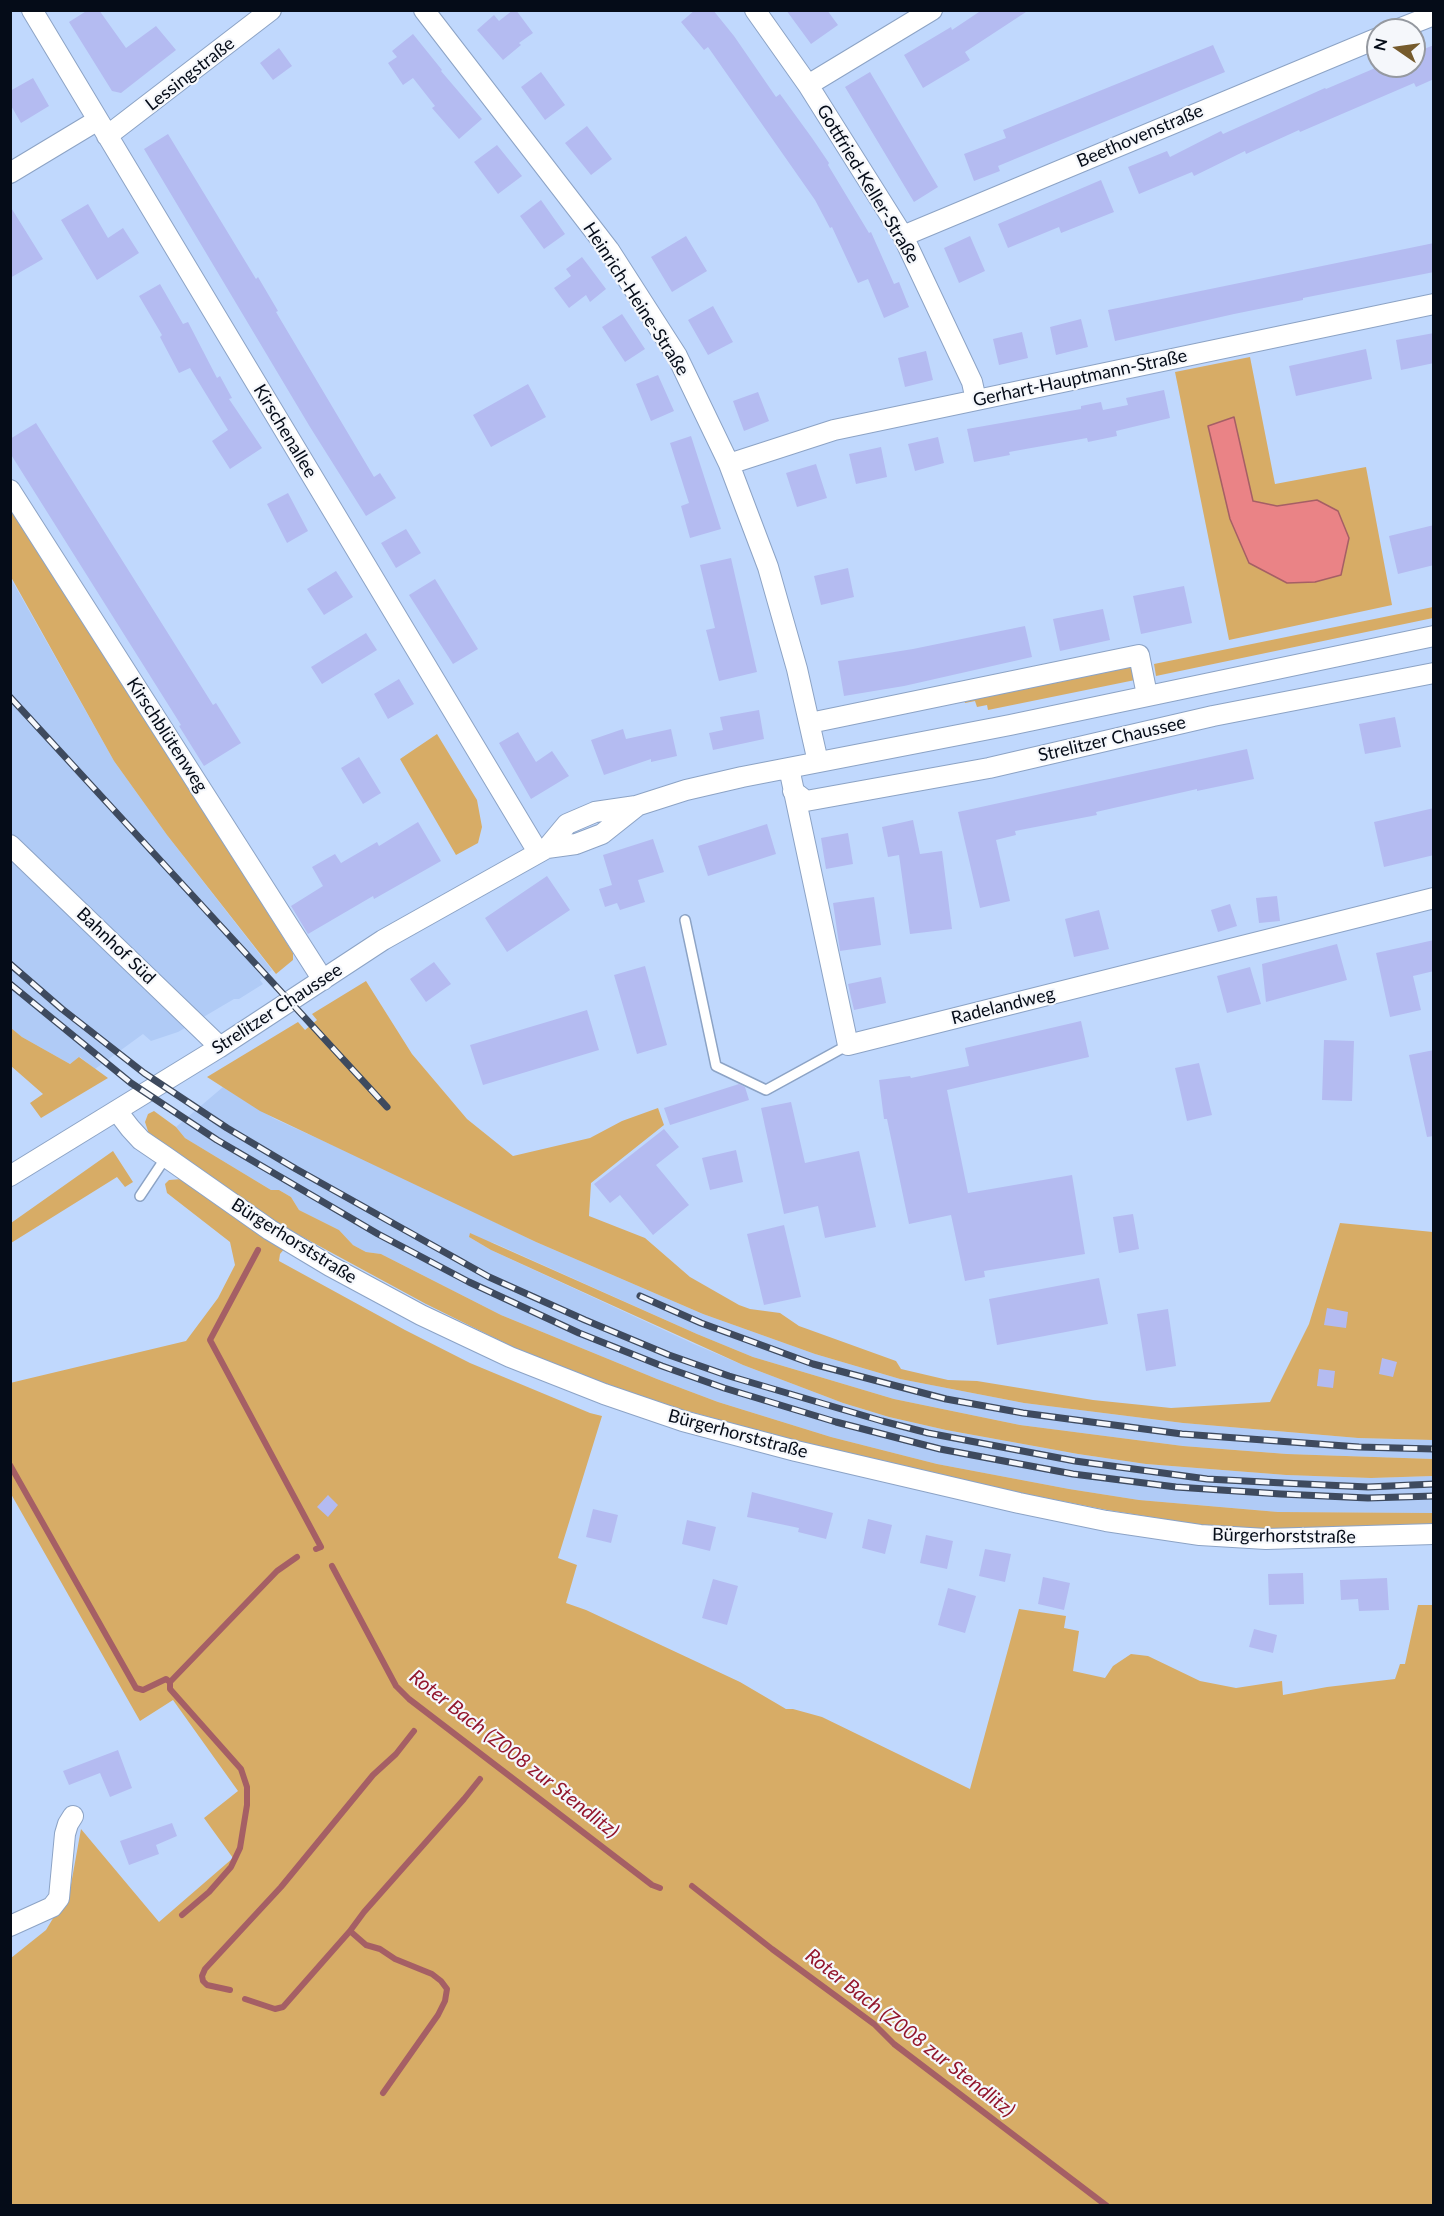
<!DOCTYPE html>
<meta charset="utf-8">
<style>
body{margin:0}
#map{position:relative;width:1444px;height:2216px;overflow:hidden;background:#c0d8fd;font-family:Lato,sans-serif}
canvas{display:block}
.frame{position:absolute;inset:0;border:12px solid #050c18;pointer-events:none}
.north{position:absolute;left:1366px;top:18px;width:60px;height:60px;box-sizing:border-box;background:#f5f7fb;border:2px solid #9599a0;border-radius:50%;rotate:283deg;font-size:16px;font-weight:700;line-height:24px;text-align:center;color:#050c18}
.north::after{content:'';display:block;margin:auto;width:21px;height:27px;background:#765b2d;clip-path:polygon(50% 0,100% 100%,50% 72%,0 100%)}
</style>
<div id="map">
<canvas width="1444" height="2216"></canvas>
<div class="frame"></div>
<div class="north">N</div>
</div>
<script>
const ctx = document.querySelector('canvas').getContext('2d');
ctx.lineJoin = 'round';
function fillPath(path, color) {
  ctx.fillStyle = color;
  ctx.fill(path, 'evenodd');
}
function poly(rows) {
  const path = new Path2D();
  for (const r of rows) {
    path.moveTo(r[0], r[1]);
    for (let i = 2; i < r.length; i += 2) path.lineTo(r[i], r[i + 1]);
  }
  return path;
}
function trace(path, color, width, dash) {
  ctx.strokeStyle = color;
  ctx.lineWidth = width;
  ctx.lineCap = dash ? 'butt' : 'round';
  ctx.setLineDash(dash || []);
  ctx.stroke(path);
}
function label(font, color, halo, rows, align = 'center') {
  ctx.font = font + ' Lato,sans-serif';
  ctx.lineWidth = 4.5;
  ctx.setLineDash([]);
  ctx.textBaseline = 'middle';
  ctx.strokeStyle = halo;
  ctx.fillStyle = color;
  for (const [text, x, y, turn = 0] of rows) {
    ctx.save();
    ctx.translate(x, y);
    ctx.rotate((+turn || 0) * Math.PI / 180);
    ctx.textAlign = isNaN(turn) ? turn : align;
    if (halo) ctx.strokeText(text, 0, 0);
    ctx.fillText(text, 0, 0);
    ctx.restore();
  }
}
const built = poly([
 [10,577,114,761,167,835,272,970,260,980,263,984,239,999,234,999,178,1032,151,1041,143,1034,95,1069,80,1057,70,1064,22,1037,11,1028],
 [223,1087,275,1119,394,1173,536,1242,703,1314,815,1354,900,1379,1024,1403,1183,1423,1358,1438,1433,1440,1433,1459,1287,1454,1183,1446,1020,1425,894,1399,753,1357,697,1334,494,1243,469,1237,491,1250,694,1344,743,1365,843,1403,889,1417,946,1430,1078,1454,1146,1464,1286,1475,1371,1478,1433,1476,1433,1513,1278,1512,1139,1500,1069,1489,937,1464,831,1437,718,1402,657,1379,501,1315,381,1254,366,1252,353,1245,339,1230,299,1210,291,1197,279,1190,271,1190,185,1138,176,1127]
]);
const green = poly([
 [1250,357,1275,484,1366,467,1392,605,1229,640,1175,372],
 [1244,469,1253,501,1277,506,1317,500,1249,563],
 [10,504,293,953,293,960,276,974,167,835,114,761,11,577],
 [1433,607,1433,618,1156,676,1154,664],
 [1136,663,1140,679,988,710,987,705,977,707,975,701,965,703,964,698],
 [437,734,477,800,482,827,478,843,456,855,400,759],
 [366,981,412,1054,467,1119,513,1156,590,1138,622,1121,658,1108,664,1125,591,1183,589,1216,645,1238,690,1277,739,1305,750,1309,780,1313,799,1326,896,1361,901,1369,948,1380,977,1381,1093,1400,1171,1408,1270,1402,1309,1324,1340,1223,1433,1232,1433,1440,1358,1438,1183,1423,1024,1403,900,1379,815,1354,703,1314,536,1242,260,1111,207,1077,298,1022,305,1030,317,1020,312,1014],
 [11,1028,22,1037,70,1064,79,1057,108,1078,41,1118,30,1103,43,1094,11,1066],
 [154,1111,176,1127,185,1138,271,1190,279,1190,291,1197,299,1210,339,1230,353,1245,366,1252,381,1254,501,1315,657,1379,718,1402,831,1437,937,1464,1069,1489,1139,1500,1278,1512,1433,1513,1433,1527,1267,1531,1202,1525,1107,1510,1021,1493,796,1441,684,1410,608,1385,515,1348,426,1304,275,1222,170,1151,149,1134,145,1122,148,1114],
 [113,1151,133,1182,125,1187,117,1177,11,1243,11,1223],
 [182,1179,285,1248,280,1254,279,1261,405,1330,470,1363,590,1413,602,1416,558,1558,577,1565,566,1603,586,1610,740,1682,786,1709,793,1709,822,1717,970,1789,1019,1609,1066,1616,1064,1628,1079,1631,1073,1671,1105,1678,1113,1666,1131,1654,1148,1656,1200,1681,1236,1688,1282,1681,1283,1695,1327,1687,1395,1679,1400,1664,1405,1664,1418,1605,1433,1605,1433,2205,11,2205,11,1958,46,1930,70,1890,81,1829,159,1922,233,1858,204,1818,238,1791,173,1700,140,1721,11,1494,10,1383,186,1341,218,1298,235,1265,230,1242,167,1193,165,1184,169,1180],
 [470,1233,697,1334,753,1357,894,1399,1020,1425,1183,1446,1287,1454,1433,1459,1433,1476,1371,1478,1286,1475,1146,1464,1078,1454,946,1430,889,1417,843,1403,743,1365,491,1250,469,1237]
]);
const water = poly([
 [1234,417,1253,501,1277,506,1317,500,1338,511,1349,538,1341,575,1315,582,1287,583,1249,563,1230,519,1208,426,1234,417]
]);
const stream = poly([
 [258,1250,210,1340,321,1547,316,1549],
 [10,1465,136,1688,143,1690,166,1679,170,1682],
 [332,1566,396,1686,409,1699,652,1885,660,1888],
 [692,1886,772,1949,874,2024,894,2044,1107,2206],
 [182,1915,209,1892,231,1867,240,1848,247,1805,247,1787,241,1769,170,1689,170,1682,277,1571,297,1557],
 [350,1931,366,1945,380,1949,395,1959,432,1974,441,1981,447,1989,445,2001,438,2015,383,2093],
 [230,1990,207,1985,203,1981,202,1976,205,1969,281,1887,373,1775,396,1754,414,1731],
 [245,1999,275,2009,283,2007,350,1931,364,1912,464,1799,480,1779]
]);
const building = poly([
 [88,10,99,10,126,48,156,26,176,50,121,93,112,91,69,22],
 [513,10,516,10,533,33,519,43,521,45,503,60,477,30,494,15,499,21],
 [695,10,713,10,734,36,776,97,780,94,812,138,829,163,828,165,869,233,871,232,894,284,899,282,909,307,884,318,868,279,858,283,832,227,830,228,815,200,708,47,704,50,681,22],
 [786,10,827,10,838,25,811,44],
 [982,10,1029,10,965,52,970,60,923,88,904,55,951,27,952,30],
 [413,34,442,70,441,71,482,119,459,139,432,108,435,106,413,78,403,85,388,63,397,57,392,51],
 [1213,45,1225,72,998,166,1000,171,974,181,964,154,1006,138,1003,130],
 [1434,45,1434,79,1416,87,1414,83,1300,132,1299,130,1246,154,1245,151,1194,176,1192,172,1139,194,1128,167,1167,151,1170,157,1221,131,1223,134,1325,88,1326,89,1380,66,1414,66,1414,53],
 [279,48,292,66,273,80,260,63],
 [541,72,565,105,545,120,521,87],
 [870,72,938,187,914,202,845,87],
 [33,78,49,106,21,123,10,104,10,91],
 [587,126,612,159,591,175,565,143],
 [168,134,256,279,258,277,278,311,276,312,374,477,380,473,396,498,366,516,310,427,144,149],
 [497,145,522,176,498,194,474,162],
 [1101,180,1114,212,1061,233,1059,227,1008,248,998,224],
 [541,200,565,234,544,249,520,216],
 [88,204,108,238,123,228,139,253,97,280,61,220],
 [10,206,43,259,10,278],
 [686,236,707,271,672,292,651,257],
 [970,236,985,271,959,283,944,248],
 [1434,243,1434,272,1303,298,1303,300,1234,314,1115,341,1108,310],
 [582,257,606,289,590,302,586,295,569,308,554,288,571,276,566,269],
 [160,284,183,324,188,322,217,378,220,376,232,398,229,399,262,448,230,469,212,441,228,430,190,368,179,373,160,337,162,335,139,296],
 [713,306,733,342,708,355,688,320],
 [622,314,645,349,625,362,602,327],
 [1081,319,1088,347,1056,355,1050,327],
 [1022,332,1028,358,999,365,993,339],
 [1434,333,1434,363,1401,370,1396,340],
 [1366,349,1372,379,1296,396,1289,366],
 [926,351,933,380,905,387,898,358],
 [658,375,674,411,651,421,636,384],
 [528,384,546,417,491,447,473,415],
 [1164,390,1170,418,1116,431,1117,436,1088,442,1087,438,1009,452,1010,455,974,462,967,429,1081,409,1081,406,1101,402,1103,410,1128,405,1126,398],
 [758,392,769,421,744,431,733,401],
 [36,423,213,705,216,703,241,743,204,766,179,726,181,725,10,453,10,439],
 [691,436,721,529,690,538,681,506,689,503,670,443],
 [938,437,944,463,915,471,908,444],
 [881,447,887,477,856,484,849,454],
 [816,464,827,498,797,507,786,473],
 [288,493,308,531,287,543,267,504],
 [1434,525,1434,565,1398,574,1389,536],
 [406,529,421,553,396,568,381,543],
 [731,558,757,672,719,681,706,630,715,628,700,565],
 [848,568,854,597,821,605,814,576],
 [336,571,353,597,324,615,307,589],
 [435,579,478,649,453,664,409,595],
 [1184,586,1192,623,1141,634,1133,596],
 [1103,609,1110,640,1060,651,1053,619],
 [1025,626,1032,657,904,686,844,696,838,661,913,649],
 [366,633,377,650,322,684,311,667],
 [399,679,414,704,388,719,374,694],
 [759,710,764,739,713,750,709,733,723,730,720,717],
 [1395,717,1401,747,1365,754,1359,724],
 [623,729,626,739,671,729,677,756,651,762,651,759,604,775,591,740],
 [518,732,536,762,552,751,569,776,531,799,499,743],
 [1247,749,1254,779,1197,791,1197,789,1096,812,1097,815,1015,831,1016,835,996,840,1010,901,980,908,958,812],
 [359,757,381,793,363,804,341,768],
 [1434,808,1434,855,1384,867,1374,822],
 [913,820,920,854,942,851,952,929,910,934,899,855,888,857,882,827],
 [418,822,441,861,374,899,373,896,308,934,291,906,323,886,312,867,335,854,341,863,377,842,379,846],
 [767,824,776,854,708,876,698,846],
 [848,833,853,864,826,869,821,838],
 [653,839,664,872,638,880,645,902,620,910,617,903,605,907,599,889,612,885,603,855],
 [547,876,570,910,507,952,485,918],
 [1277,896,1280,921,1259,923,1256,898],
 [874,897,881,945,840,951,833,903],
 [1230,904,1237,926,1218,932,1211,910],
 [1099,910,1109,949,1074,957,1065,919],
 [1434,940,1434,971,1413,976,1421,1010,1390,1017,1376,953],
 [1337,944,1347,980,1266,1002,1262,964],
 [434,962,451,984,426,1002,410,979],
 [645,966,667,1045,637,1054,614,975],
 [1250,967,1261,1004,1227,1013,1217,976],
 [881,977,886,1003,854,1010,848,984],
 [587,1010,599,1050,483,1085,470,1045],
 [1081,1021,1089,1057,947,1090,968,1193,1072,1175,1085,1254,984,1271,985,1277,965,1281,951,1215,909,1224,887,1119,884,1119,879,1080,910,1076,911,1078,969,1066,965,1048],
 [1324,1040,1354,1041,1352,1101,1322,1100],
 [1434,1050,1434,1136,1427,1137,1409,1055],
 [1199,1063,1212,1115,1187,1121,1175,1068],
 [739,1084,745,1087,749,1100,670,1125,664,1108],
 [791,1102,805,1163,859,1151,876,1227,825,1238,818,1206,784,1214,761,1108],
 [664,1129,679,1147,656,1165,689,1205,653,1235,620,1195,610,1203,594,1184],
 [736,1150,743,1182,710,1190,702,1158],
 [1133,1214,1139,1249,1119,1253,1113,1217],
 [784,1225,801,1297,764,1305,747,1234],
 [1099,1278,1108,1324,997,1345,989,1299],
 [1327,1308,1348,1312,1346,1328,1324,1325],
 [1168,1309,1176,1366,1146,1371,1137,1314],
 [1382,1358,1397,1362,1393,1377,1379,1374],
 [1319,1369,1335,1371,1333,1388,1317,1386],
 [752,1492,833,1513,826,1539,798,1532,799,1528,747,1517],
 [328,1495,338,1505,328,1517,317,1507],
 [593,1509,618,1515,611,1543,586,1537],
 [868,1519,892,1525,885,1554,862,1548],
 [687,1520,716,1527,710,1551,682,1544],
 [926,1535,953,1541,947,1569,920,1563],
 [985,1549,1011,1554,1005,1582,979,1576],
 [1303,1573,1304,1604,1269,1605,1268,1574],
 [1043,1577,1070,1583,1064,1610,1038,1604],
 [1387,1578,1389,1610,1359,1611,1358,1599,1341,1600,1340,1580],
 [713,1579,738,1586,727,1625,702,1618],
 [948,1588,976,1596,965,1633,938,1625],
 [1254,1629,1277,1635,1273,1653,1249,1647],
 [118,1750,132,1788,110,1797,100,1773,69,1785,63,1771],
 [172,1823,177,1836,156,1845,159,1854,129,1865,120,1841]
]);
const service = poly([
 [685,920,716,1066,766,1090,848,1045],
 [140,1196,166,1157]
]);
const minor = poly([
 [32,10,538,852],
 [424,10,609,250,677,356,729,464,768,567,797,669,818,762],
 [755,10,808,85,903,236,972,382,976,400],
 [1396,30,1434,15],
 [808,85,932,10],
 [107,136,271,10],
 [10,173,98,120],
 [903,236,1378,38],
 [729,464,834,430,1434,304],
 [10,490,323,980],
 [810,723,1139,655,1147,695],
 [789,768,848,1045,1434,898],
 [793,791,806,801,989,768,1213,716,1434,673],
 [10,845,220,1047],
 [547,848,567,824,595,812,636,806,686,790,742,777,1010,725,1434,636],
 [117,1111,130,1128,141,1140,166,1157,270,1230,330,1266,421,1315,510,1357,604,1394,683,1421,796,1451,1019,1503,1106,1521,1200,1535,1266,1539,1434,1534],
 [10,1176,220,1047,383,940,547,848,576,844,602,834,636,807],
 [10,1926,52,1907,59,1898,65,1834,68,1824,73,1816]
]);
const rail = poly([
 [10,697,387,1107],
 [10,964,62,1009,144,1073,227,1128,296,1169,489,1277,585,1320,669,1355,729,1376,882,1421,928,1433,1075,1461,1207,1479,1283,1483,1368,1487,1434,1484],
 [10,984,131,1083,217,1140,378,1234,469,1282,579,1333,662,1366,724,1388,836,1422,940,1449,1073,1474,1176,1487,1281,1494,1368,1498,1434,1496],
 [640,1296,701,1323,813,1364,946,1399,1023,1413,1182,1434,1359,1447,1434,1449]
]);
const streetNames = [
 ["Lessingstraße",190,74,-38],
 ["Beethovenstraße",1140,136,-23],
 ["Gottfried-Keller-Straße",868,184,59],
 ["Heinrich-Heine-Straße",636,299,57],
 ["Gerhart-Hauptmann-Straße",1080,378,-12],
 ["Kirschenallee",285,431,59],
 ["Kirschblütenweg",167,735,57],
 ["Strelitzer Chaussee",1112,739,-13],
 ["Bahnhof Süd",116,946,44],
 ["Radelandweg",1003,1006,-14],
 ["Strelitzer Chaussee",277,1009,-33],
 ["Bürgerhorststraße",294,1241,32],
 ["Bürgerhorststraße",738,1434,15],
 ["Bürgerhorststraße",1284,1536,1]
];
const waterNames = [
 ["Roter Bach (Z008 zur Stendlitz)",514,1754,38],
 ["Roter Bach (Z008 zur Stendlitz)",910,2033,38]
];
fillPath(built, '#b0cbf6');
fillPath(green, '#d7ac66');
fillPath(water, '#ea8386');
trace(water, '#a55f65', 1.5);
trace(stream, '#a55f65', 6);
fillPath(building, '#b4bbf1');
trace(service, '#8ca3c5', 12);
trace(minor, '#8ca3c5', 22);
trace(service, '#fff', 9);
trace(minor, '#fff', 20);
trace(rail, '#3e4a5e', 7);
trace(rail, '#f5f7fb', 4.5, [14]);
label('18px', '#050c18', '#f5f7fb', streetNames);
label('italic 20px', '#93162c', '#f5f7fb', waterNames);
</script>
